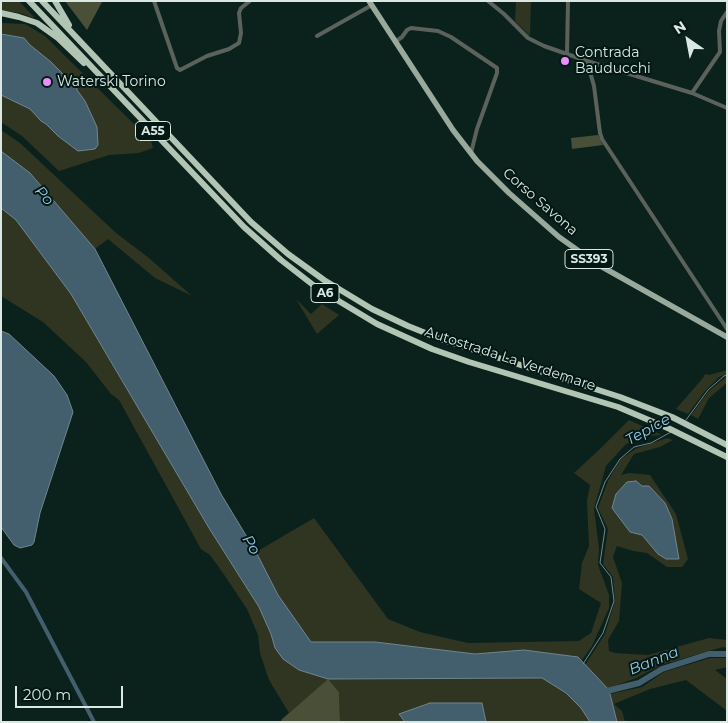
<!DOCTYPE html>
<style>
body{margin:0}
#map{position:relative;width:728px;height:723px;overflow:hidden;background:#0b211c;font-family:Montserrat,sans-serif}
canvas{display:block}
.frame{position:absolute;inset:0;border:2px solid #dae7e3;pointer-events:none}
.north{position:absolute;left:663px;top:15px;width:50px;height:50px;-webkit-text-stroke:4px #031813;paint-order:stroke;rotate:327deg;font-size:14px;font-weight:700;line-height:20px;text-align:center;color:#dae7e3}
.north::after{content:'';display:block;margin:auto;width:18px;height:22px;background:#dae7e3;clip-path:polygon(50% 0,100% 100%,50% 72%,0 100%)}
.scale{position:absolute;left:15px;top:686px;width:108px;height:22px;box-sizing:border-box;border:2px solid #dae7e3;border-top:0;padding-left:6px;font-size:15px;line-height:18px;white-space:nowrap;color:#dae7e3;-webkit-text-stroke:4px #031813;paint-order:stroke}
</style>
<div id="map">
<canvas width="728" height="723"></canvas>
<div class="frame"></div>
<div class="north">N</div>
<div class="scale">200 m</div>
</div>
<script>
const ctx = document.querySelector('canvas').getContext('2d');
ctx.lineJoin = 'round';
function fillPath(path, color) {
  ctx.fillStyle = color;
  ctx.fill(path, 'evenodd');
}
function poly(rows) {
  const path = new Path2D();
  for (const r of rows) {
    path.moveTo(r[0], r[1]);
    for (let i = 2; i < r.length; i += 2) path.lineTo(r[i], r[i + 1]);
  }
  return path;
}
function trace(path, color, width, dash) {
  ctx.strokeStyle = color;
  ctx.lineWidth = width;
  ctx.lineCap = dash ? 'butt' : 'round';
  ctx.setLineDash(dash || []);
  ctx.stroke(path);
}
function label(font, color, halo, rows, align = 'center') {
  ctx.font = font + ' Montserrat,sans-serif';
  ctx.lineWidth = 4;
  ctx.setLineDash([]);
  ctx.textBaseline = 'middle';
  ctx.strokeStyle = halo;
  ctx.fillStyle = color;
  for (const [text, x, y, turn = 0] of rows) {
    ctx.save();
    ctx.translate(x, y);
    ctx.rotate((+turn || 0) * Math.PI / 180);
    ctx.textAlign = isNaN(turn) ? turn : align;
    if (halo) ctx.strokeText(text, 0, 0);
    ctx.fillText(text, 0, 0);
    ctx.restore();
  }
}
const green = poly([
 [1,1,19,1,34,17,33,18,20,13,1,10],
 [516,1,531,1,530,36,515,21],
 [1,23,25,24,45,36,151,141,153,148,139,153,109,155,59,171,22,136,1,122],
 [1,130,20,143,116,233,149,258,192,296,155,278,108,239,95,249,30,173,1,151],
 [1,208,16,220,71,294,209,528,259,607,271,634,275,648,328,679,542,678,566,693,581,708,590,722,486,722,482,703,430,703,400,714,405,722,340,722,339,692,328,679,289,713,269,680,260,653,258,635,247,609,225,576,210,555,201,549,119,400,111,394,86,362,43,322,1,296],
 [296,299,311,314,322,304,339,315,317,334],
 [727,370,727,374,719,377,705,391,688,414,676,409,703,378,705,374,709,375],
 [727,376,727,383,709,398,698,419,691,415,709,391],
 [629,420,662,435,648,436,626,444,606,466,594,509,599,549,598,565,609,595,609,608,592,646,582,660,578,657,524,650,475,654,375,642,311,642,278,595,256,552,314,518,388,619,420,632,468,643,579,641,591,633,601,603,579,589,582,563,589,546,587,501,590,485,574,473,601,448],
 [667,438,673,440,660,447,634,454,621,475,629,473,650,475,676,514,688,559,682,567,667,567,647,553,633,551,617,546,613,557,622,583,619,621,608,640,609,651,615,653,648,655,709,638,727,640,727,648,723,647,661,665,636,678,607,689,585,665,605,634,615,601,613,577,603,564,608,529,598,508,608,481,620,460,635,449],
 [710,658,727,658,727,667,715,670,727,679,727,711,686,680,650,689,614,704,622,711,625,722,617,722,610,694,642,687,664,672]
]);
const forest = poly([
 [65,1,101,1,102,2,87,30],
 [598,135,603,145,572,149,571,138],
 [328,679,339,692,340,722,282,722,281,720]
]);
const water = poly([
 [1,34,24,38,30,45,51,62,66,77,75,81,77,85,77,90,85,101,97,127,98,145,95,149,78,151,58,136,46,124,41,121,30,109,1,95,1,34],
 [1,151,30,173,95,249,221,494,256,552,278,595,311,642,375,642,475,654,524,650,578,657,609,690,617,722,590,722,581,708,566,693,542,678,328,679,299,670,283,659,275,648,271,634,259,607,209,528,71,294,16,220,1,208,1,151],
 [1,331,9,334,54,376,67,395,73,412,40,513,34,542,32,545,20,548,14,545,1,527,1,331],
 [636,481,642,486,649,486,665,503,672,519,679,559,666,559,658,554,642,535,630,532,612,508,616,494,627,482,636,481],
 [430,703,482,703,486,722,405,722,399,714,430,703]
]);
const stream = poly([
 [686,420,708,390,724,376,727,375],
 [583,664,603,633,614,601,611,577,600,563,605,529,596,507,605,482,620,459,634,447,651,443,671,432]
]);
const canal = poly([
 [1,558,26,592,94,722]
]);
const river = poly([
 [603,692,639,683,662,669,709,654,727,654]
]);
const street = poly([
 [154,1,177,68,180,70,207,56,229,49,239,43,241,33,239,13,241,8,250,1],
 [488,1,504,14,528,38,544,46,587,61,692,93,727,108],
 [317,36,372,5],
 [395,42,402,37,407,30,411,28,438,31,451,37,497,68,497,73,477,129,471,153],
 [567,54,568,1],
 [587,61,594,86,600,133,602,139,727,329],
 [692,93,720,52,719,31,721,21,727,12]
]);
const primary = poly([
 [369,1,453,130,477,161,509,193,559,237,597,264,727,337]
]);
const highway = poly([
 [29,1,244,227,281,260,317,288,377,324,432,349,469,362,618,407,670,429,727,457],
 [42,1,251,222,288,254,324,280,372,309,408,326,443,340,620,397,672,417,727,445],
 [55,1,69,25],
 [1,13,19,17,37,23,58,38,84,63]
]);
const markers = [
 [565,61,5,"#e98efe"],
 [47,82,5,"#e98efe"]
];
const shields = [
 [153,131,35],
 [589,259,48],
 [325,293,28]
];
const shieldNames = [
 ["A55",153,131],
 ["SS393",589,259],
 ["A6",325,293]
];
const poiNames = [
 ["Contrada",575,53],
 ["Bauducchi",575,69],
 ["Waterski Torino",57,82]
];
const streetNames = [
 ["Corso Savona",540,202,41],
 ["Autostrada La Verdemare",510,359,18]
];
const waterNames = [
 ["Po",44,196,49],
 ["Tepice",648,430,-29],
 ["Po",251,545,59],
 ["Banna",654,661,-22]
];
fillPath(green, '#303521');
fillPath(forest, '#495037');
fillPath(water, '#435e6d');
trace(water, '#708790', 1);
trace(stream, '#708790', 1);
trace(canal, '#435e6d', 4);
trace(river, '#435e6d', 6);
trace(street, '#5b625c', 4);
trace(primary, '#99a99b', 5.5);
trace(highway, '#b2c5b4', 6);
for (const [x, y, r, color] of markers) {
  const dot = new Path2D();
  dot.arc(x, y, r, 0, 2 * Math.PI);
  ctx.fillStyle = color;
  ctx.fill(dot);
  trace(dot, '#031813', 2);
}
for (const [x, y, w] of shields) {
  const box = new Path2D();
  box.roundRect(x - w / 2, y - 9.5, w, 19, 4);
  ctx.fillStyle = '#031813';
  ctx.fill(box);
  trace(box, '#dae7e3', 1);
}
label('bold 12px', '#dae7e3', null, shieldNames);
label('14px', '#dae7e3', '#031813', poiNames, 'left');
label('14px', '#dae7e3', '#031813', streetNames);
label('italic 15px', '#91c6e5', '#031813', waterNames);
</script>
